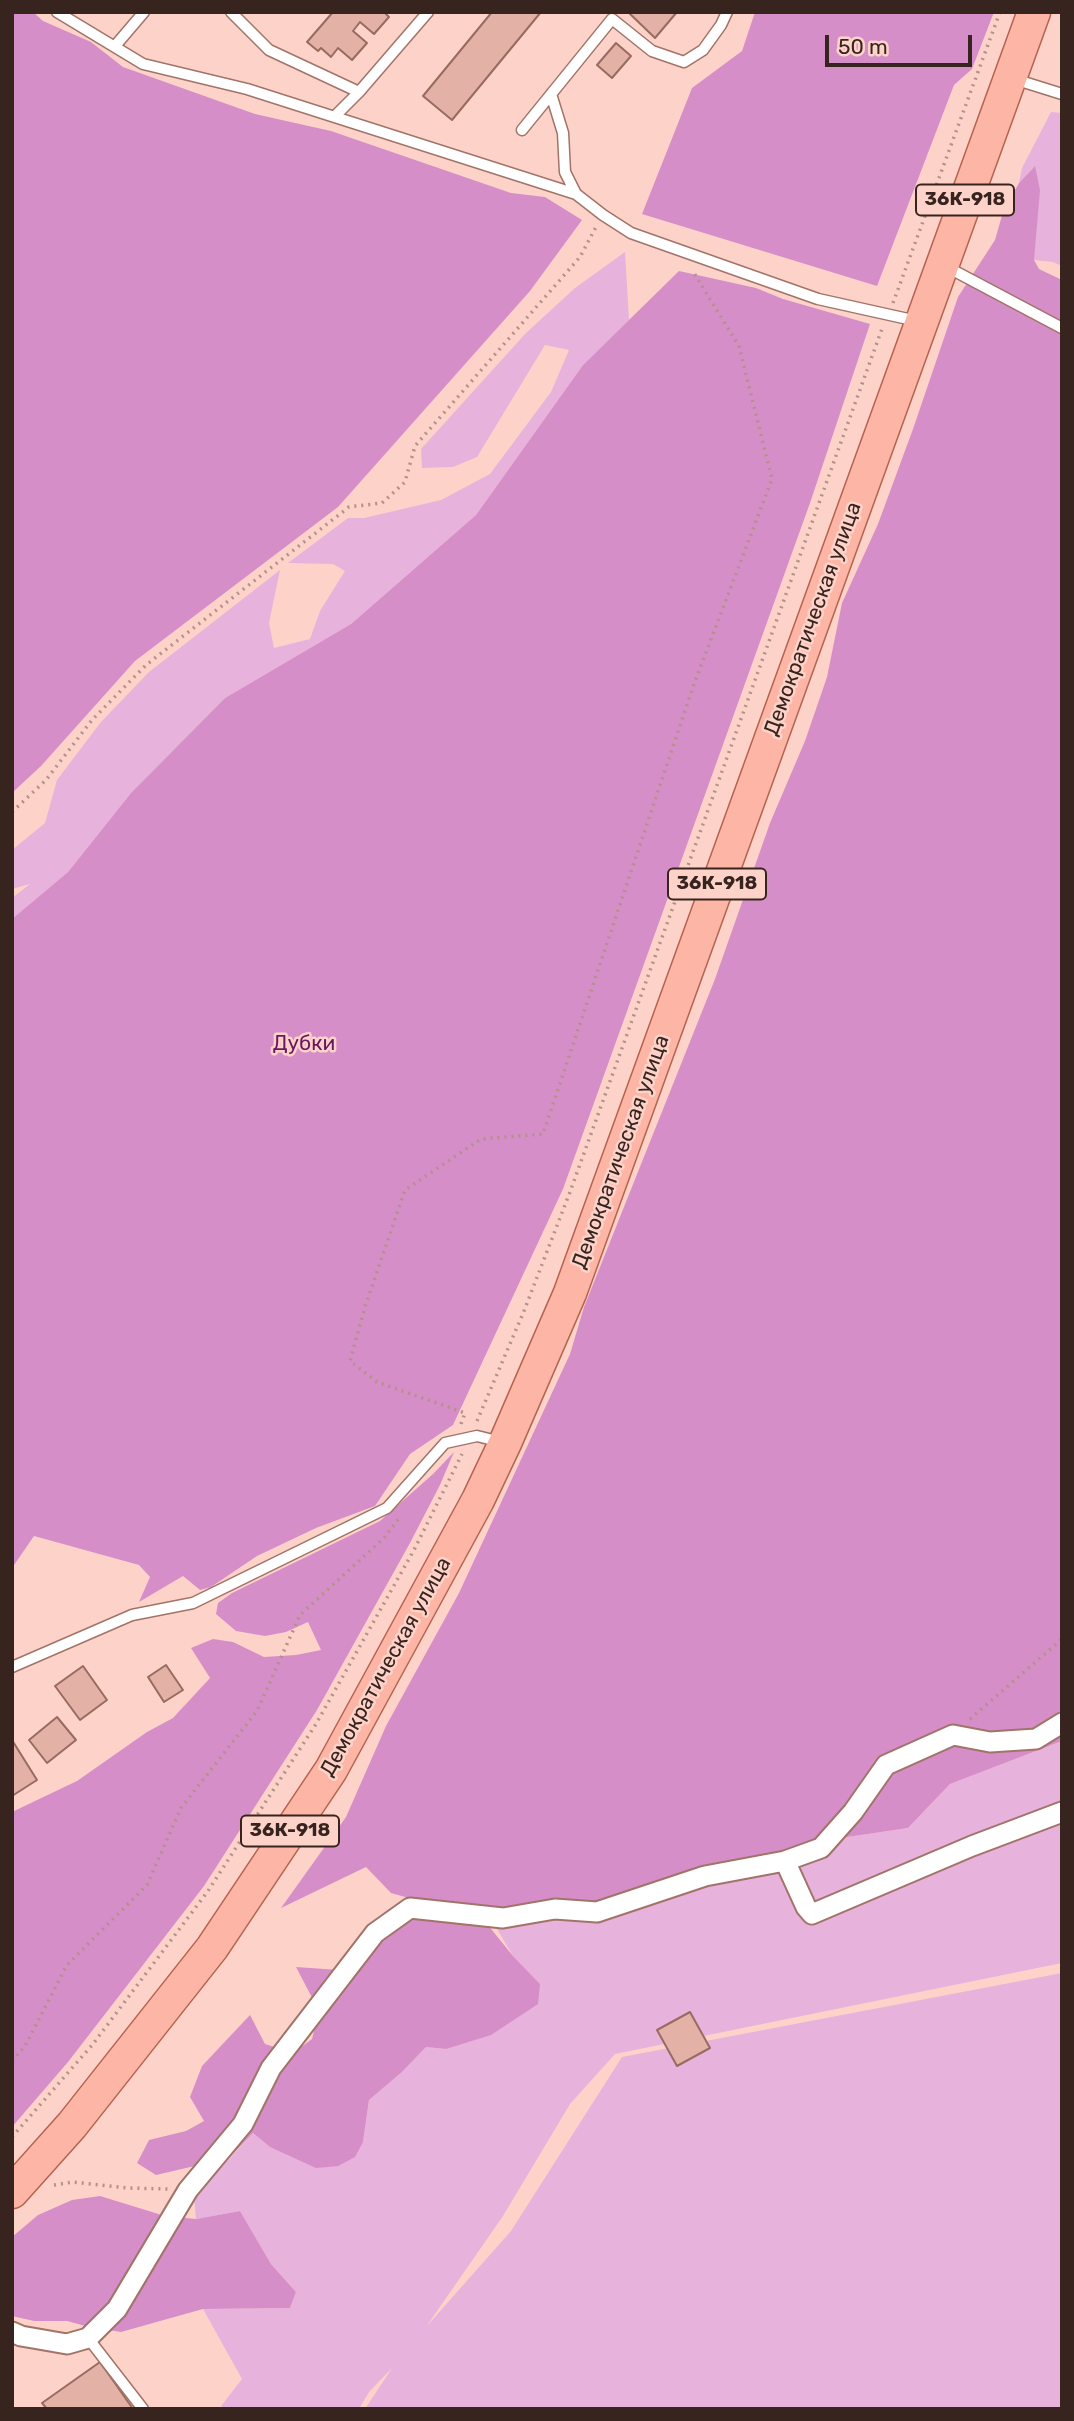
<!DOCTYPE html>
<meta charset="utf-8">
<style>
body{margin:0}
#map{position:relative;width:1074px;height:2421px;overflow:hidden;background:#fdd3c9;font-family:Rubik,sans-serif}
canvas{display:block}
.frame{position:absolute;inset:0;border:14px solid #37241f;pointer-events:none}
.scale{position:absolute;left:825px;top:35px;width:147px;height:32px;box-sizing:border-box;border:4px solid #37241f;border-top:0;padding-left:9px;font-size:21px;line-height:24px;white-space:nowrap;color:#37241f;-webkit-text-stroke:5px #fdd3c9;paint-order:stroke}
</style>
<div id="map">
<canvas width="1074" height="2421"></canvas>
<div class="frame"></div>
<div class="scale">50 m</div>
</div>
<script>
const ctx = document.querySelector('canvas').getContext('2d');
ctx.lineJoin = 'round';
function fillPath(path, color) {
  ctx.fillStyle = color;
  ctx.fill(path, 'evenodd');
}
function poly(rows) {
  const path = new Path2D();
  for (const r of rows) {
    path.moveTo(r[0], r[1]);
    for (let i = 2; i < r.length; i += 2) path.lineTo(r[i], r[i + 1]);
  }
  return path;
}
function trace(path, color, width, dash) {
  ctx.strokeStyle = color;
  ctx.lineWidth = width;
  ctx.lineCap = dash ? 'butt' : 'round';
  ctx.setLineDash(dash || []);
  ctx.stroke(path);
}
function label(font, color, halo, rows, align = 'center') {
  ctx.font = font + ' Rubik,sans-serif';
  ctx.lineWidth = 5;
  ctx.setLineDash([]);
  ctx.textBaseline = 'middle';
  ctx.strokeStyle = halo;
  ctx.fillStyle = color;
  for (const [text, x, y, turn = 0] of rows) {
    ctx.save();
    ctx.translate(x, y);
    ctx.rotate((+turn || 0) * Math.PI / 180);
    ctx.textAlign = isNaN(turn) ? turn : align;
    if (halo) ctx.strokeText(text, 0, 0);
    ctx.fillText(text, 0, 0);
    ctx.restore();
  }
}
const green = poly([
 [1051,112,1062,113,1062,266,1053,262,1034,260,1034,167,1019,183,1022,168],
 [625,252,629,320,583,365,476,515,351,624,225,698,131,793,68,872,12,919,12,898,30,884,12,889,12,850,45,823,57,780,101,722,149,672,280,570,269,623,274,648,310,639,320,611,345,571,333,564,288,563,348,518,364,518,441,500,490,474,551,392,569,350,545,345,477,457,453,467,422,468,421,449,526,333,575,288],
 [1062,1741,1062,1963,615,2054,570,2104,503,2216,426,2327,511,2231,622,2057,1062,1973,1062,2409,365,2409,392,2368,369,2392,359,2409,225,2409,221,2406,242,2379,203,2309,290,2308,296,2292,271,2264,240,2211,196,2219,194,2197,253,2133,270,2147,363,2142,369,2100,402,2072,426,2047,446,2049,540,1984,513,1956,497,1929,554,1917,834,1839,908,1828,950,1784]
]);
const forest = poly([
 [12,12,33,12,43,21,91,42,123,67,255,114,331,131,511,193,545,197,582,220,530,291,338,507,135,661,41,766,12,793],
 [755,12,994,12,972,69,954,85,877,286,642,214,692,88,742,51],
 [1035,166,1040,190,1034,260,1039,269,1062,280,1062,1741,950,1784,908,1828,834,1839,554,1917,437,1906,391,1893,366,1867,281,1908,346,1817,386,1726,459,1593,570,1354,584,1307,715,979,770,823,805,741,827,677,842,603,878,524,913,429,958,297,995,240,1003,212,1019,183],
 [679,271,756,288,783,299,870,324,810,503,563,1189,453,1425,410,1454,375,1506,316,1528,257,1556,211,1587,200,1590,183,1576,139,1602,150,1577,139,1565,34,1536,12,1568,12,919,68,872,131,793,225,698,351,624,476,515,583,365],
 [454,1452,440,1485,410,1543,317,1710,204,1886,68,2062,12,2127,12,1812,77,1781,147,1732,173,1718,210,1678,191,1648,213,1639,233,1642,264,1657,296,1655,321,1650,308,1622,286,1632,265,1636,236,1631,216,1614,218,1603,232,1593,380,1521,433,1474],
 [430,1914,483,1919,513,1956,540,1984,538,2004,491,2035,446,2049,426,2047,402,2072,369,2100,363,2142,355,2157,338,2166,316,2168,270,2147,253,2133,229,2158,156,2175,137,2163,149,2140,186,2131,204,2121,190,2097,202,2066,250,2015,265,2044,293,2053,312,2039,319,2011,296,1967,353,1971,384,1925],
 [100,2196,165,2216,196,2219,240,2211,271,2264,296,2292,290,2308,203,2309,121,2332,89,2327,67,2321,34,2321,12,2316,12,2237,38,2215,72,2200]
]);
const building = poly([
 [333,12,384,12,389,17,374,34,360,22,353,31,367,43,352,60,338,48,331,57,321,48,318,51,307,42,333,12],
 [492,12,541,12,452,120,423,96,492,12],
 [628,12,677,12,655,38,628,12],
 [616,43,631,56,612,78,597,65,616,43],
 [166,1665,183,1690,164,1702,148,1677,166,1665],
 [83,1666,107,1700,80,1720,55,1686,83,1666],
 [57,1717,76,1740,47,1763,29,1740,57,1717],
 [12,1740,37,1780,12,1796,12,1740],
 [690,2012,710,2048,677,2066,657,2030,690,2012],
 [100,2362,133,2409,47,2409,42,2403,100,2362]
]);
const path = poly([
 [893,303,1000,12],
 [12,812,46,780,92,720,146,665,349,507,382,503,405,482,415,446,580,257,597,225],
 [477,1421,524,1311,570,1192,883,326],
 [461,1424,465,1413,377,1382,350,1361,365,1307,405,1190,481,1139,543,1134,694,684,772,479,739,346,692,270],
 [970,1719,1062,1639],
 [12,2061,25,2046,67,1965,147,1885,181,1808,257,1711,300,1615,384,1538,399,1518],
 [12,2137,93,2044,208,1891,316,1724,414,1550,462,1454],
 [54,2185,73,2182,127,2188,168,2189]
]);
const lane = poly([
 [57,12,143,64,247,89,576,194,603,215,631,233,818,299,917,321],
 [231,12,269,50,359,92],
 [115,46,144,12],
 [1014,79,1062,94],
 [551,94,563,133,565,172,576,194],
 [335,116,359,92,428,12],
 [522,130,612,19,652,51,684,62,703,50,721,25,727,12],
 [945,266,1062,328],
 [12,1667,132,1615,193,1603,387,1508,445,1443,477,1436,501,1442],
 [88,2338,143,2409]
]);
const street = poly([
 [785,1861,821,1848,853,1812,886,1765,953,1735,990,1742,1036,1739,1062,1723],
 [12,2332,21,2336,67,2344,88,2338,117,2309,188,2190,243,2124,271,2068,375,1933,410,1908,503,1918,555,1909,597,1912,705,1876,785,1861,806,1907,812,1914,972,1846,1062,1812]
]);
const primary = poly([
 [12,2192,72,2125,212,1948,331,1770,478,1500,505,1443,570,1293,1034,12]
]);
const shields = [
 [965,200,98],
 [717,884,98],
 [290,1831,98]
];
const shieldNames = [
 ["36К-918",965,200],
 ["36К-918",717,884],
 ["36К-918",290,1831]
];
const streetNames = [
 ["Демократическая улица",813,619,-70],
 ["Демократическая улица",621,1152,-70],
 ["Демократическая улица",386,1667,-61]
];
const parkNames = [
 ["Дубки",304,1044]
];
fillPath(green, '#e7b2dc');
fillPath(forest, '#d68ec9');
fillPath(building, '#e3b1a5');
trace(building, '#996b60', 2);
trace(lane, '#a27368', 13);
trace(street, '#a27368', 23);
trace(primary, '#b6624f', 35);
trace(path, '#b39189', 3.5, [2, 5]);
trace(lane, '#fff', 10);
trace(street, '#fff', 19);
trace(primary, '#fdb5a5', 32);
for (const [x, y, w] of shields) {
  const box = new Path2D();
  box.roundRect(x - w / 2, y - 15.5, w, 31, 5);
  ctx.fillStyle = '#fdd3c9';
  ctx.fill(box);
  trace(box, '#37241f', 2);
}
label('bold 19px', '#37241f', null, shieldNames);
label('21px', '#37241f', '#fdd3c9', streetNames);
label('21px', '#6b1661', '#fdd3c9', parkNames);
</script>
